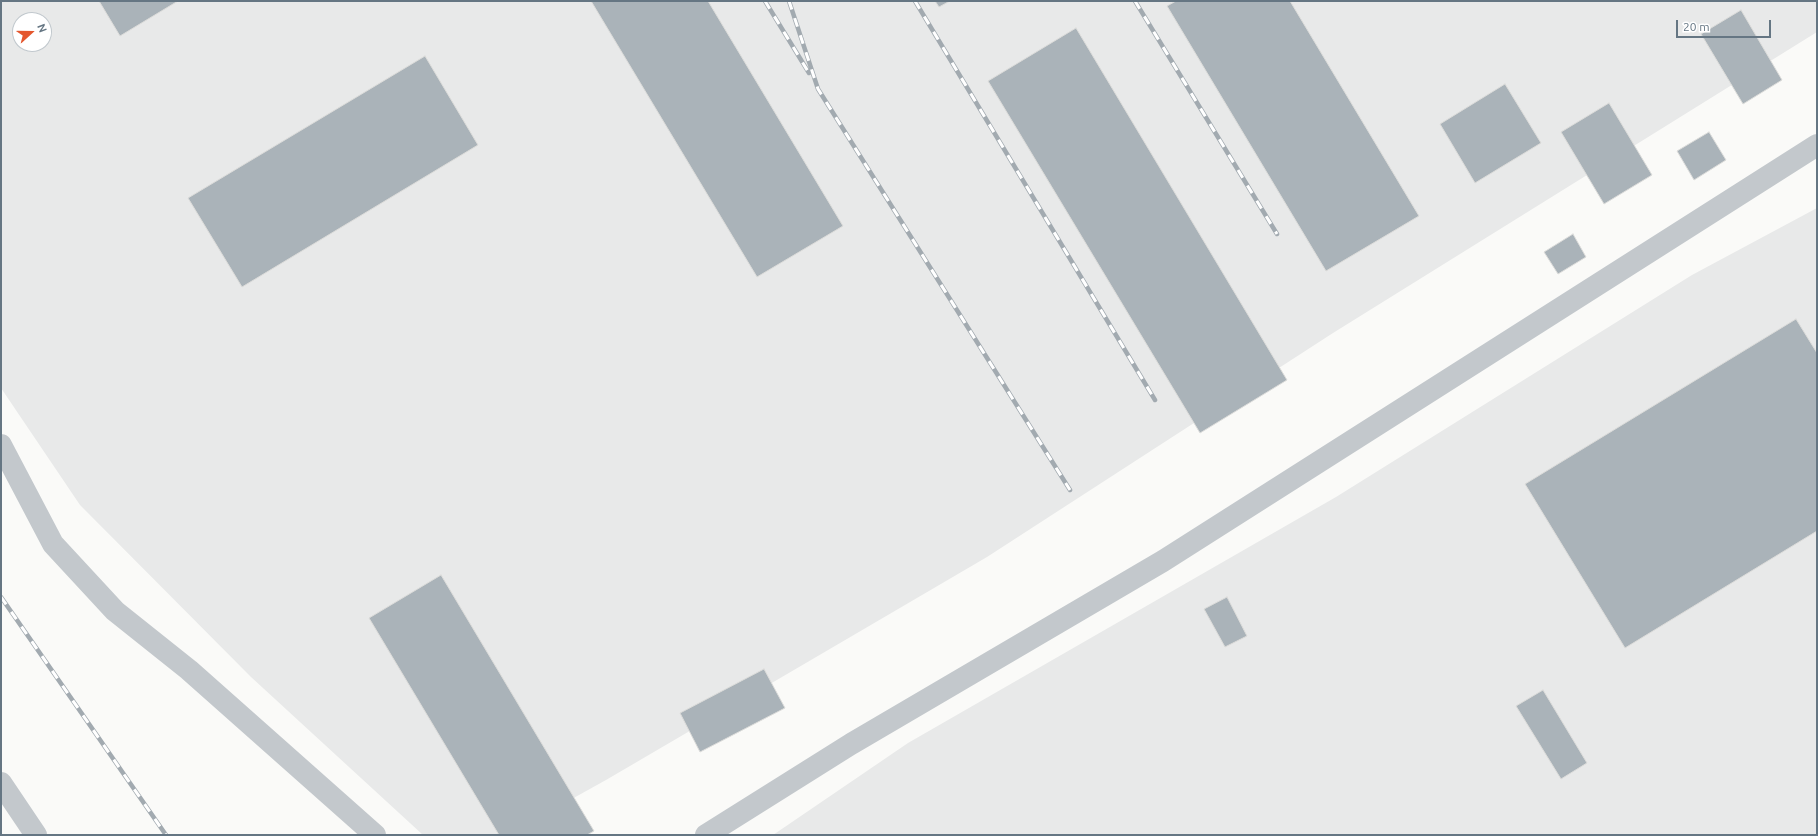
<!DOCTYPE html>
<style>
body{margin:0}
#map{position:relative;width:1818px;height:836px;overflow:hidden;background:#fafaf8;font-family:Ubuntu,sans-serif}
canvas{display:block}
.frame{position:absolute;inset:0;border:2px solid #657683;pointer-events:none}
.north{position:absolute;left:12px;top:12px;width:40px;height:40px;box-sizing:border-box;background:#fff;border:1px solid #c1c8cd;border-radius:50%;rotate:69deg;font-size:11px;font-weight:700;line-height:16px;text-align:center;color:#657683}
.north::after{content:'';display:block;margin:auto;width:14px;height:18px;background:#e4572e;clip-path:polygon(50% 0,100% 100%,50% 72%,0 100%)}
.scale{position:absolute;left:1676px;top:20px;width:95px;height:18px;box-sizing:border-box;border:2px solid #657683;border-top:0;padding-left:5px;font-size:12px;line-height:14px;white-space:nowrap;color:#657683;-webkit-text-stroke:3px #fff;paint-order:stroke}
</style>
<div id="map">
<canvas width="1818" height="836"></canvas>
<div class="frame"></div>
<div class="north">N</div>
<div class="scale">20 m</div>
</div>
<script>
const ctx = document.querySelector('canvas').getContext('2d');
ctx.lineJoin = 'round';
function fillPath(path, color) {
  ctx.fillStyle = color;
  ctx.fill(path, 'evenodd');
}
function poly(rows) {
  const path = new Path2D();
  for (const r of rows) {
    path.moveTo(r[0], r[1]);
    for (let i = 2; i < r.length; i += 2) path.lineTo(r[i], r[i + 1]);
  }
  return path;
}
function trace(path, color, width, dash) {
  ctx.strokeStyle = color;
  ctx.lineWidth = width;
  ctx.lineCap = dash ? 'butt' : 'round';
  ctx.setLineDash(dash || []);
  ctx.stroke(path);
}
const built = poly([
 [1,1,1817,1,1817,32,1333,333,987,557,606,780,507,835,423,835,251,677,80,505,1,388],
 [20,20,44,20,44,44,20,44],
 [1817,208,1817,835,773,835,908,743,1336,497,1692,275]
]);
const building = poly([
 [99,1,178,1,120,36,99,1],
 [591,1,708,1,843,226,757,277,591,1],
 [935,1,950,1,939,7,935,1],
 [1176,1,1290,1,1419,216,1326,271,1167,6,1176,1],
 [1741,10,1782,80,1743,104,1701,34,1741,10],
 [1076,28,1287,380,1200,433,988,81,1076,28],
 [425,56,478,145,242,287,188,198,425,56],
 [1505,84,1541,143,1475,183,1440,124,1505,84],
 [1609,103,1652,175,1604,204,1561,132,1609,103],
 [1709,132,1726,160,1694,180,1677,151,1709,132],
 [1573,234,1586,257,1558,274,1544,252,1573,234],
 [1796,319,1817,353,1817,531,1625,648,1525,484,1796,319],
 [441,575,594,831,587,835,499,835,369,618,441,575],
 [1227,597,1247,636,1225,647,1204,609,1227,597],
 [764,669,785,708,700,752,680,713,764,669],
 [1543,690,1587,763,1561,779,1516,706,1543,690]
]);
const minor = poly([
 [1,445,53,544,115,611,189,670,375,835],
 [1,783,36,835],
 [706,835,851,744,1163,561,1817,145]
]);
const rail = poly([
 [765,1,809,73],
 [789,1,818,89,1070,490],
 [915,1,1155,400],
 [1135,1,1277,234],
 [1,597,166,835]
]);
fillPath(built, '#e8e9e9');
fillPath(building, '#aab3b9');
trace(building, '#dcdcda', 1);
trace(minor, '#c3c8cc', 22);
trace(rail, '#a2aab0', 4.5);
trace(rail, '#fff', 3, [9]);
</script>
